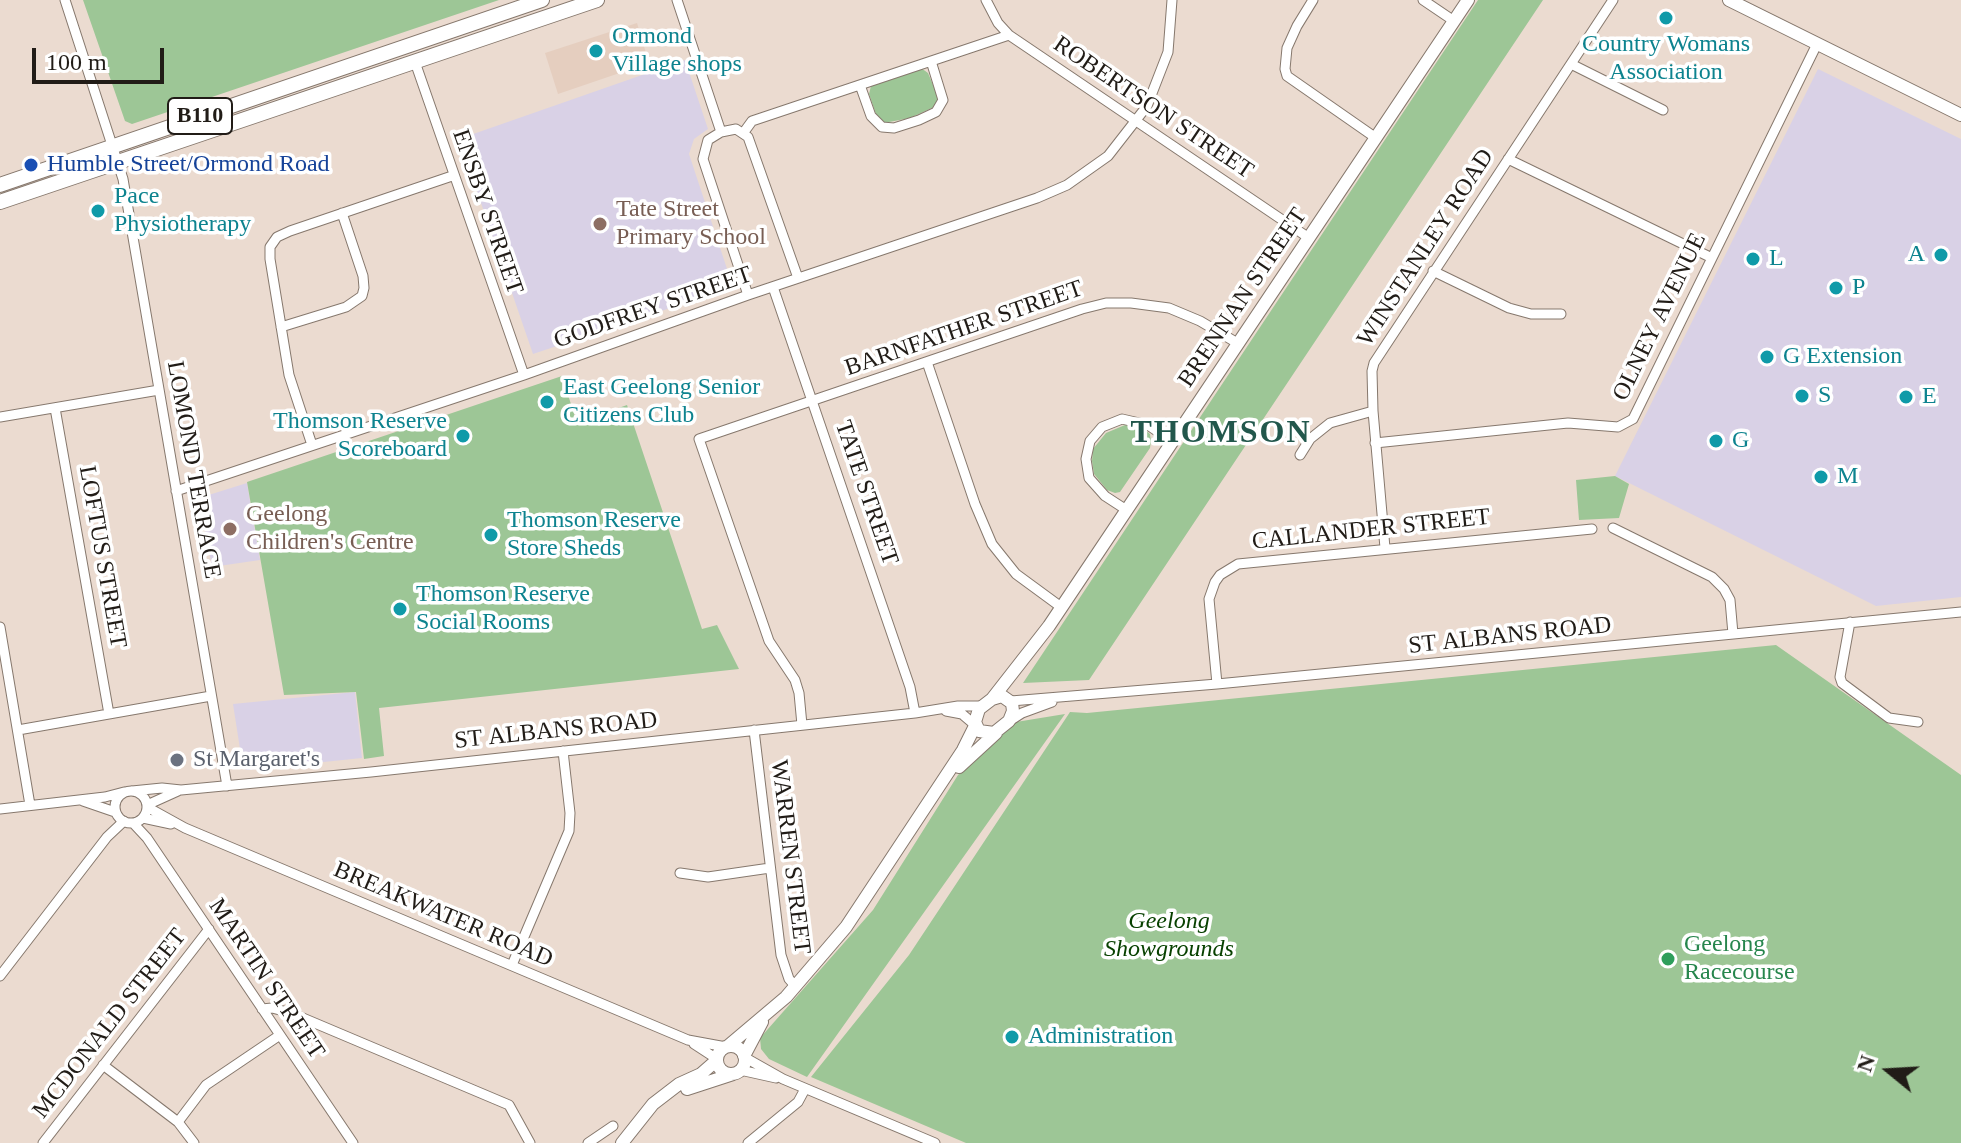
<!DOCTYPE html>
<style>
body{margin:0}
#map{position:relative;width:1961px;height:1143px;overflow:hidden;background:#ebdbd0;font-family:Georgia,serif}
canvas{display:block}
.north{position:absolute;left:1849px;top:1031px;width:80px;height:80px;-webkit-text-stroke:6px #fff;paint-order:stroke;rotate:288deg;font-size:22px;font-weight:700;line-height:32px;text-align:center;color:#211c17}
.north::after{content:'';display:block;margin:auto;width:28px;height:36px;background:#211c17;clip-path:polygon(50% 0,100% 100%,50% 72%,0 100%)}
.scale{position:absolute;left:32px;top:48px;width:132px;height:36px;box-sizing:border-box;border:4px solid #211c17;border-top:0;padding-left:10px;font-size:24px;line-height:28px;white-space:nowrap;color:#211c17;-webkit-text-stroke:6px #fff;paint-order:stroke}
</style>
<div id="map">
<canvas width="1961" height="1143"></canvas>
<div class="north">N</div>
<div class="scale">100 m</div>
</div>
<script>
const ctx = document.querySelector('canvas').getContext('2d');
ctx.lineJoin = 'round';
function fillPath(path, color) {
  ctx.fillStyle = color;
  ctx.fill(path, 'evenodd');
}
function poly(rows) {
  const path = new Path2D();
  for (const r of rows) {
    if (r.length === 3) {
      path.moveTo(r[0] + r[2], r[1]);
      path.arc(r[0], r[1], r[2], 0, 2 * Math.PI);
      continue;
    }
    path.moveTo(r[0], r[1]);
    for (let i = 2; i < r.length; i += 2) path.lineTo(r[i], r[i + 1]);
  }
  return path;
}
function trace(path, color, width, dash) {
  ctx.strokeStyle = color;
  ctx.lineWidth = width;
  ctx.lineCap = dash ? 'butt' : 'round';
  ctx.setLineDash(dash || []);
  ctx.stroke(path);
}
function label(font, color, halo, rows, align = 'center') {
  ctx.font = font + ' Georgia,serif';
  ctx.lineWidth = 7;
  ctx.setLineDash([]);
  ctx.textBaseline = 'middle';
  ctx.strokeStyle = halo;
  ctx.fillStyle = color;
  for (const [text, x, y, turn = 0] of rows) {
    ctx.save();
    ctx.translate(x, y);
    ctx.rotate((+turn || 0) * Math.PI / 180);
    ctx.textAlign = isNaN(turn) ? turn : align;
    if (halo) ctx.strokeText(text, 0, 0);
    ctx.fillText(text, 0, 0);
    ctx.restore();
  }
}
const built = poly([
 [637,23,649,63,558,94,545,53]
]);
const education = poly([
 [685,60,708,129,694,139,689,154,733,287,533,354,459,139],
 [1818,69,1961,139,1961,597,1876,606,1615,476],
 [247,483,260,560,212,567,199,498],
 [355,692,362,758,247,770,243,768,233,704]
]);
const green = poly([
 [83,0,499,0,132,124,125,121],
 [1478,0,1543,0,1089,680,1023,683],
 [921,68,928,73,939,99,934,107,910,118,884,123,878,120,869,94,871,86],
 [562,376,577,423,627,405,702,629,717,625,739,669,379,708,384,756,364,759,356,692,284,695,247,482],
 [1125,425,1144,429,1150,434,1151,441,1150,448,1120,492,1115,493,1107,490,1094,474,1092,461,1093,449,1106,433],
 [1615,476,1629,484,1619,518,1579,520,1576,480],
 [1776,645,1961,775,1961,1143,966,1143,811,1077,909,955,1070,712,1087,713],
 [1065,714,807,1077,769,1059,761,1049,760,1038,873,910,958,775,1016,722]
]);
const minor = poly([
 [65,0,123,179,227,786],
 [677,0,721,132],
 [986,0,998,23,1009,35,1309,238],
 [1313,0,1297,26,1287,48,1285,69,1287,76,1376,138],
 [1423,0,1454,21],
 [415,62,524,375],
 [1571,64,1663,110],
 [860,85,871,116,882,127,894,128,919,120,936,112,943,100,931,61],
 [744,132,752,121,1009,35],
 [1508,159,1712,258],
 [1433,271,1509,308,1531,314,1561,314],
 [773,287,910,687,915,713],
 [748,295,703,159,708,140,721,132,736,129,748,137,798,278],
 [281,327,346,307,362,296,364,288,363,276,342,213],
 [927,362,975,504,992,544,1016,574,1061,607],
 [55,408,109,714],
 [0,417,159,390],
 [1375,443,1568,423,1618,427,1633,419,1817,44],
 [312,445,289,375,270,259,270,247,277,237,290,231,452,176],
 [1300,455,1310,439,1330,423,1373,411],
 [176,491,524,375,748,295,1037,198,1067,185,1108,156,1147,106,1168,52,1172,0],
 [1125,509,1105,496,1089,478,1086,459,1090,441,1102,427,1122,419,1148,425,1173,442],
 [1613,528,1712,577,1724,589,1730,600,1733,634],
 [1385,548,1373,411,1372,371,1374,363,1613,0],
 [1850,622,1840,677,1842,683,1889,718,1918,722],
 [0,627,30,805],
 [1217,684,1209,599,1215,582,1220,575,1238,564,1592,529],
 [1011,701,1217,684,1961,612],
 [946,711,962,714,975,725],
 [1008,722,1022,713,1052,702],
 [802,725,799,693,795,680,769,641,699,439,1082,309,1106,303,1131,303,1169,308,1200,321,1239,344],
 [18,730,211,696],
 [754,730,781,955,789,979,796,987],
 [131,807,16],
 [132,791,162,788,181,790,371,772,915,713,958,706,982,706],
 [83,801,115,812],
 [147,805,178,791],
 [147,807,185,828,688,1040,726,1047],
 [0,809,105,797,124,792],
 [143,818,171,824],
 [133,823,147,838,353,1143],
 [680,873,708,877,770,868],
 [512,965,569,831,570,813,563,751],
 [0,976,107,837,124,821],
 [262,1009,272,1008,291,1013,509,1105,530,1143],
 [694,1044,717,1059],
 [744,1057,783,1079,935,1143],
 [103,1065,178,1122,194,1143],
 [740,1070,776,1078],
 [178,1122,206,1085,280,1035],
 [43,1143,209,929],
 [588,1143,613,1126],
 [748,1143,798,1102,805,1089]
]);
const major = poly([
 [1729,0,1961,115],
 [1002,696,1012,703,1013,711,1009,721,994,733,979,731,975,722,979,709,992,699,1002,696],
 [992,699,1049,626,1468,0],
 [959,767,996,733],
 [728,1046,786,997,846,927,963,750,975,726],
 [731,1060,14],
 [744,1056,762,1022],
 [687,1089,733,1074],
 [622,1143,653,1104,679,1084,701,1074,717,1060]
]);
const highway = poly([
 [0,185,542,0],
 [0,202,597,0]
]);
const markers = [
 [1666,18,8,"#0f9aa8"],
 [596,51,8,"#0f9aa8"],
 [31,165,8,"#1a4fb4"],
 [98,211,8,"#0f9aa8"],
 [600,224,8,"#8d6e63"],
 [1941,255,8,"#0f9aa8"],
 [1753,259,8,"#0f9aa8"],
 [1836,288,8,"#0f9aa8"],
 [1767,357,8,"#0f9aa8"],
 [1802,396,8,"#0f9aa8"],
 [1906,397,8,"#0f9aa8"],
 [547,402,8,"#0f9aa8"],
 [463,436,8,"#0f9aa8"],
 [1716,441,8,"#0f9aa8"],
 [1821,477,8,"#0f9aa8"],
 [230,529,8,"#8d6e63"],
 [491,535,8,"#0f9aa8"],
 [400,609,8,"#0f9aa8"],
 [177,760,8,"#6b7280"],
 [1668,959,8,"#2e9e5b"],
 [1012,1037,8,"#0f9aa8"]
];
const shields = [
 [200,116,64]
];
const shieldNames = [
 ["B110",200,116]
];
const cultureNames = [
 ["Ormond",612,37],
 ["Village shops",612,65],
 ["Country Womans",1666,45,"center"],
 ["Association",1666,73,"center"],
 ["Pace",114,197],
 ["Physiotherapy",114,225],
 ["A",1925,255,"right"],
 ["L",1769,259],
 ["P",1852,288],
 ["G Extension",1783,357],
 ["East Geelong Senior",563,388],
 ["Citizens Club",563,416],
 ["S",1818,396],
 ["E",1922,397],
 ["Thomson Reserve",447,422,"right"],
 ["Scoreboard",447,450,"right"],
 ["G",1732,441],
 ["M",1837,477],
 ["Thomson Reserve",507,521],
 ["Store Sheds",507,549],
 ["Thomson Reserve",416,595],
 ["Social Rooms",416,623],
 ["Administration",1028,1037]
];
const streetNames = [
 ["ROBERTSON STREET",1153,108,34],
 ["ENSBY STREET",487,212,71],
 ["WINSTANLEY ROAD",1426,248,-57],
 ["BRENNAN STREET",1243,298,-56],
 ["GODFREY STREET",653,308,-19],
 ["OLNEY AVENUE",1660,317,-64],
 ["BARNFATHER STREET",964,329,-19],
 ["LOMOND TERRACE",193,470,80],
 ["TATE STREET",866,493,71],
 ["CALLANDER STREET",1371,530,-6],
 ["LOFTUS STREET",102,557,80],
 ["ST ALBANS ROAD",1510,636,-6],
 ["ST ALBANS ROAD",556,731,-6],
 ["WARREN STREET",790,857,83],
 ["BREAKWATER ROAD",443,915,23],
 ["MARTIN STREET",266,979,56],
 ["MCDONALD STREET",110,1024,-52]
];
const transitNames = [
 ["Humble Street/Ormond Road",47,165]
];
const educationNames = [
 ["Tate Street",616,210],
 ["Primary School",616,238],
 ["Geelong",246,515],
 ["Children's Centre",246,543]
];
const worshipNames = [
 ["St Margaret's",193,760]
];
const parkNames = [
 ["Geelong",1169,922],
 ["Showgrounds",1169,950]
];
const leisureNames = [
 ["Geelong",1684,945],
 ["Racecourse",1684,973]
];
const districtNames = [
 ["THOMSON",1221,434]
];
fillPath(built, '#e5cebf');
fillPath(education, '#d9d1e6');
fillPath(green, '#9dc696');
trace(minor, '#86786d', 11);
trace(major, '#86786d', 14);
trace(highway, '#86786d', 16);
trace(minor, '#fff', 9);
trace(major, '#fff', 12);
trace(highway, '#fff', 14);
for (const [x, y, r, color] of markers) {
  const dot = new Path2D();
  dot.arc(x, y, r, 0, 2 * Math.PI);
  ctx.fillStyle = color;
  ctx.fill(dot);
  trace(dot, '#fff', 3);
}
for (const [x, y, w] of shields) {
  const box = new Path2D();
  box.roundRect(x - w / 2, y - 18, w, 36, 6);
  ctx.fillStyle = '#fff';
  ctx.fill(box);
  trace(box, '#211c17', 2);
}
label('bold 22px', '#211c17', null, shieldNames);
label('24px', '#0d838f', '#fff', cultureNames, 'left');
label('24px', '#211c17', '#fff', streetNames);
label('24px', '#164399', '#fff', transitNames, 'left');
label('24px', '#785e54', '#fff', educationNames, 'left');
label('24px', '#5b616d', '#fff', worshipNames, 'left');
label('italic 24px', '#084100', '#fff', parkNames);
label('24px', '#27864d', '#fff', leisureNames, 'left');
ctx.letterSpacing = '2px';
label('bold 32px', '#22574c', '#fff', districtNames);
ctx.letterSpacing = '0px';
</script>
